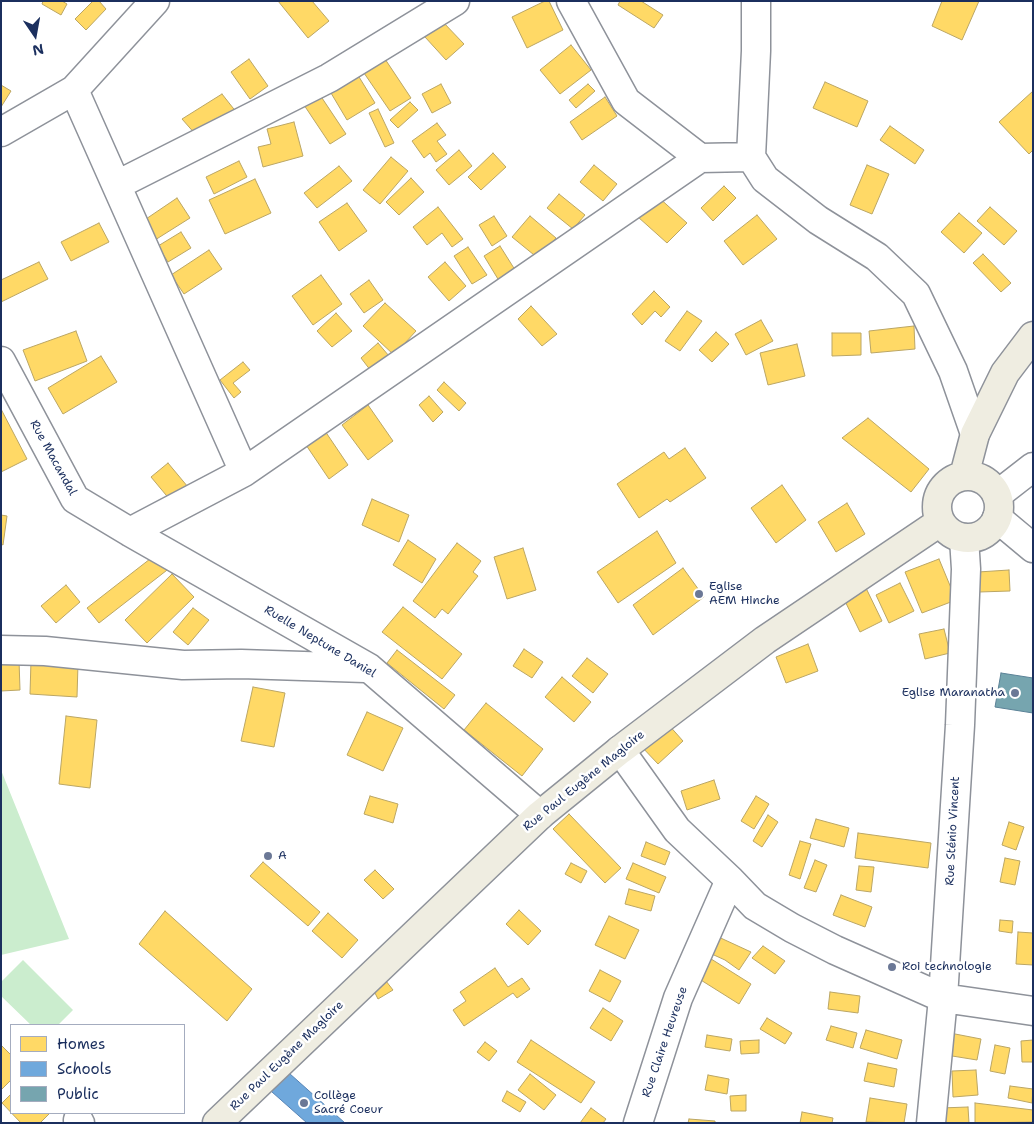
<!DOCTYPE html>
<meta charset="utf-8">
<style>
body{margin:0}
#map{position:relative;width:1034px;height:1124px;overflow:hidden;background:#fff;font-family:"Shantell Sans",sans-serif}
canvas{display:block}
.frame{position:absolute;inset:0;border:2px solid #1b2f5e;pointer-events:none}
.legend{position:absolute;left:10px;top:1024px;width:175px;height:90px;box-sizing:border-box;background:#fff;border:1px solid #a4acbf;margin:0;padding:6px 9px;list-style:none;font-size:15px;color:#1b2f5e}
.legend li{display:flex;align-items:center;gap:10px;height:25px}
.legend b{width:25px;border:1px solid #a4acbf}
.north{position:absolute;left:10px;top:10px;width:50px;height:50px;-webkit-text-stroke:4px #fff;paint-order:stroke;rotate:168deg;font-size:14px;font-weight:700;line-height:20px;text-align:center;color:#1b2f5e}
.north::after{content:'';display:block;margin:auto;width:18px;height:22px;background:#1b2f5e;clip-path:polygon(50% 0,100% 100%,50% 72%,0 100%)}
</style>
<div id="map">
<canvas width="1034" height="1124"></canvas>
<div class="frame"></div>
<ul class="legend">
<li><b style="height:14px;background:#ffd966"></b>Homes</li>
<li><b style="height:14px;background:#6fa8dc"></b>Schools</li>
<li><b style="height:14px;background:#76a5af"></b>Public</li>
</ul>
<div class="north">N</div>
</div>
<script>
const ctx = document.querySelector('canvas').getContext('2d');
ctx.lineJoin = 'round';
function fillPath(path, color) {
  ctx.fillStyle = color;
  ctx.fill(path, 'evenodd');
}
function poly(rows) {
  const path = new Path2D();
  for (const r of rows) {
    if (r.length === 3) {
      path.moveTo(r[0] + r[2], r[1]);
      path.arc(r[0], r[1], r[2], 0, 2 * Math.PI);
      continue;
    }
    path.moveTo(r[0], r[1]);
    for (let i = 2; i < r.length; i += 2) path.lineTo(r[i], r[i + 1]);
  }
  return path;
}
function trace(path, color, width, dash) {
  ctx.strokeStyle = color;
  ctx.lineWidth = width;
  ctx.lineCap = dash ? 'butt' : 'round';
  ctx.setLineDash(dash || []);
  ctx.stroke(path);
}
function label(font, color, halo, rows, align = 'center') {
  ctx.font = font + ' "Shantell Sans",sans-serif';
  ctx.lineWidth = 5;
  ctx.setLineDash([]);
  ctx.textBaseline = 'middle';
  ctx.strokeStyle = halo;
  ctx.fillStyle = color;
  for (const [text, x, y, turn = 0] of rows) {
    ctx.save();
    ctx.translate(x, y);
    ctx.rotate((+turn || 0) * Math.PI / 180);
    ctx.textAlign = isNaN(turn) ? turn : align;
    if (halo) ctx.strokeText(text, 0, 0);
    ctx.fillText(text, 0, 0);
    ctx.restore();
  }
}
const green = poly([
 [1,770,69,939,1,955],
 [23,960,73,1010,58,1025,31,1025,1,996,1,982]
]);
const homes = poly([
 [43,1,62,1,67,4,61,15,42,4,43,1],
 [93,1,99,1,106,9,86,30,75,19,93,1],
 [278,1,312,1,329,21,308,38,278,1],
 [545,1,549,1,563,30,527,48,512,17,545,1],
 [620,1,641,1,663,15,654,28,618,5,620,1],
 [942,1,979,1,962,40,932,26,942,1],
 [442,21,464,44,446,60,425,37,442,21],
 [571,45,591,70,560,94,540,70,571,45],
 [249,59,268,86,250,99,231,72,249,59],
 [385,59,411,98,390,111,364,73,385,59],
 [356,72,375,103,347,120,328,88,356,72],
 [825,82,868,101,857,127,813,108,825,82],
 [441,84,451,103,432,113,422,94,441,84],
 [588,84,595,91,576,108,569,100,588,84],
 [1,85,11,91,1,107,1,85],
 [1033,91,1033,150,1029,154,999,122,1033,91],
 [222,94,237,113,197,136,182,119,222,94],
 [320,95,346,134,330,144,304,105,320,95],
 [605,97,617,116,582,140,570,122,605,97],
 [410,102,418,110,398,128,390,120,410,102],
 [378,109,394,143,385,147,369,113,378,109],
 [294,122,303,156,263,167,258,147,271,144,267,129,294,122],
 [437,123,446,135,437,141,447,154,436,162,430,153,424,158,412,141,437,123],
 [890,126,924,150,915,164,880,140,890,126],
 [459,150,472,166,449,185,436,170,459,150],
 [493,153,506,167,481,190,468,177,493,153],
 [391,157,408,171,380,204,363,190,391,157],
 [239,161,247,177,214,194,206,177,239,161],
 [594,165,617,184,603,201,580,182,594,165],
 [867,165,889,174,872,214,850,205,867,165],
 [339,166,352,181,317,208,304,193,339,166],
 [411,178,424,192,399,215,386,202,411,178],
 [255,179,271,213,225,234,209,200,255,179],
 [724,186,736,198,713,221,701,208,724,186],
 [559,194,585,215,573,229,547,208,559,194],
 [657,196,687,223,667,243,638,217,657,196],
 [177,198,190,218,155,240,143,221,177,198],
 [347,203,367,231,339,251,319,222,347,203],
 [438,207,463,239,452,247,442,233,427,245,413,227,438,207],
 [990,207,1017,231,1004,245,977,221,990,207],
 [959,213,982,233,964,253,941,232,959,213],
 [757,215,777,239,743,265,724,241,757,215],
 [494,216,507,236,492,246,479,225,494,216],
 [530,216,556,238,539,259,512,237,530,216],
 [99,223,109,242,71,261,61,242,99,223],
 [181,232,191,248,168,262,158,246,181,232],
 [500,246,517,273,501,284,484,256,500,246],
 [468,247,487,275,472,284,454,256,468,247],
 [209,250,222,269,184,294,171,275,209,250],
 [983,254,1011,283,1001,292,973,263,983,254],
 [39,262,48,279,1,302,1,280,39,262],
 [445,262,466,286,449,301,428,277,445,262],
 [321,275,342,304,313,325,292,296,321,275],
 [369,280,383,300,364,313,350,294,369,280],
 [654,291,670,307,661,317,655,311,642,325,632,314,654,291],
 [385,303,416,331,394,355,363,326,385,303],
 [531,306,557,334,542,346,518,319,531,306],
 [687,311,702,321,680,351,665,341,687,311],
 [336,313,352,331,332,347,317,331,336,313],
 [761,320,773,341,746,355,735,334,761,320],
 [914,326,915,349,871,353,869,331,914,326],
 [76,331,87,361,35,381,23,350,76,331],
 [716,332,729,344,712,362,699,350,716,332],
 [832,333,861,333,861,355,832,356,832,333],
 [378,343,389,356,371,371,361,358,378,343],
 [797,344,805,376,768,385,760,353,797,344],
 [101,356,117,382,63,414,48,388,101,356],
 [243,362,250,370,233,383,241,392,234,398,220,380,243,362],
 [444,382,466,403,459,411,437,390,444,382],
 [429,396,443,412,433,422,419,405,429,396],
 [368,405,393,441,368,460,342,425,368,405],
 [1,409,27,459,1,472,1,409],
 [868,418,929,469,911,492,842,438,868,418],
 [325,431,348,465,329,479,306,445,325,431],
 [685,448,706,478,670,502,667,499,639,518,617,484,664,452,669,459,685,448],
 [168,463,188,487,171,501,151,477,168,463],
 [782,485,806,520,776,543,751,508,782,485],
 [372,499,409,515,399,542,362,525,372,499],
 [847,503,865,534,836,552,818,522,847,503],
 [1,515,7,516,3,545,1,544,1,515],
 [657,531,676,563,618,603,597,572,657,531],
 [408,540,436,559,422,583,393,565,408,540],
 [457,543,481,561,473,572,478,576,448,614,442,609,435,618,413,601,457,543],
 [523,548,536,590,507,599,494,557,523,548],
 [159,552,171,567,99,623,87,608,159,552],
 [939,559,956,600,922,613,905,572,939,559],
 [683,568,704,597,653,635,633,605,683,568],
 [1009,570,1010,591,979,592,978,572,1009,570],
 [172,574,194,597,147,643,125,620,172,574],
 [900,583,914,611,889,623,876,595,900,583],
 [66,585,80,602,56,623,41,606,66,585],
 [865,586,882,621,860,632,843,597,865,586],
 [403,607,462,654,442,679,382,632,403,607],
 [193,608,209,620,188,645,173,632,193,608],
 [944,629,950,653,925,659,919,634,944,629],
 [808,644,818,671,786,683,776,657,808,644],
 [524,649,543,662,532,678,513,666,524,649],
 [397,650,455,695,444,709,387,663,397,650],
 [587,658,608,674,593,693,572,676,587,658],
 [1,660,19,660,20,690,1,691,1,660],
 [31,661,78,664,77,697,30,694,31,661],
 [562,677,591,702,574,722,545,697,562,677],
 [253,687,285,693,274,747,241,741,253,687],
 [486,703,543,749,522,776,464,730,486,703],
 [367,712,403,728,383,771,347,755,367,712],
 [66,716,97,720,90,788,59,784,66,716],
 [667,723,683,741,658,764,641,746,667,723],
 [714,780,720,799,687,810,681,791,714,780],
 [370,796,398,804,393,823,364,814,370,796],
 [756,796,769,804,754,829,741,821,756,796],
 [569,814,621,868,605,883,553,829,569,814],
 [768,815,778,822,762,847,753,841,768,815],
 [816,819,849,828,844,847,810,838,816,819],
 [1009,822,1024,827,1016,850,1002,845,1009,822],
 [858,833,931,843,928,868,855,858,858,833],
 [800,841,811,844,800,879,789,875,800,841],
 [646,842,670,852,665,865,641,856,646,842],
 [1005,858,1020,861,1015,885,1000,882,1005,858],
 [815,860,827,865,816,892,804,888,815,860],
 [263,862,320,912,308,926,250,876,263,862],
 [571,863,587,871,581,883,565,874,571,863],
 [633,863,666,877,659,893,626,879,633,863],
 [859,866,874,867,871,892,856,890,859,866],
 [375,870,394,889,383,899,364,880,375,870],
 [629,889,655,896,651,911,625,904,629,889],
 [841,895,872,907,865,927,833,915,841,895],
 [519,910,541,931,528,945,506,924,519,910],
 [165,911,252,989,227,1021,139,944,165,911],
 [328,913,358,940,342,958,312,931,328,913],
 [609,916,639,930,625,959,595,945,609,916],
 [1000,920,1013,921,1012,933,999,931,1000,920],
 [1018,932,1033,933,1033,965,1016,964,1018,932],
 [712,934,751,952,739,970,725,960,705,951,712,934],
 [763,946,785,961,775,974,752,958,763,946],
 [708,957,751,984,739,1004,696,977,708,957],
 [495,968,508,987,522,978,530,989,517,998,513,993,464,1026,453,1010,466,1001,460,992,495,968],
 [600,970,621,981,610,1002,589,991,600,970],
 [379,972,393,990,378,999,369,981,379,972],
 [830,992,860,996,858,1013,828,1009,830,992],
 [603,1008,623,1021,611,1041,590,1028,603,1008],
 [767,1018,792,1033,785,1044,760,1029,767,1018],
 [831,1026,857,1033,853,1048,826,1040,831,1026],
 [866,1030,902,1040,897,1059,860,1048,866,1030],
 [950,1033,981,1039,977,1060,946,1055,950,1033],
 [707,1035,732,1039,730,1051,705,1047,707,1035],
 [531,1040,595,1082,581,1103,517,1062,531,1040],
 [759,1040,759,1053,741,1054,740,1041,759,1040],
 [1033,1040,1033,1062,1022,1062,1021,1041,1033,1040],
 [485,1042,497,1051,489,1061,477,1052,485,1042],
 [1,1045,11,1055,11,1080,1,1090,1,1045],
 [995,1045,1010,1048,1005,1074,990,1071,995,1045],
 [868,1063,897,1069,894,1087,864,1081,868,1063],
 [976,1070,978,1095,953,1097,952,1071,976,1070],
 [530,1074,556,1095,544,1110,518,1090,530,1074],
 [708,1075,729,1079,727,1094,705,1090,708,1075],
 [1010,1086,1033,1089,1032,1103,1008,1098,1010,1086],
 [507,1091,526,1102,520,1112,502,1101,507,1091],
 [11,1094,11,1113,50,1113,40,1123,21,1123,2,1103,11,1094],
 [746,1095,746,1111,731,1111,730,1096,746,1095],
 [870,1098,907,1104,904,1123,866,1122,870,1098],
 [975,1103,1033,1110,1033,1122,975,1123,975,1103],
 [968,1107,969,1123,941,1123,940,1108,968,1107],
 [591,1108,606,1119,603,1123,580,1123,591,1108],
 [802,1112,833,1118,832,1123,800,1123,802,1112],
 [689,1119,715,1121,715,1123,688,1123,689,1119]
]);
const schools = poly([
 [280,1065,345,1123,307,1123,263,1084,280,1065]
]);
const public = poly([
 [1001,673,1033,678,1033,713,995,707,1001,673]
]);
const minor = poly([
 [571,1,626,101,700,158,751,157],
 [756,1,756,51,751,157,765,179,818,220,877,257,916,294,953,371,975,434],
 [74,90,244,472],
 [1,132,74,90,155,1],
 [117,185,329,78,455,1],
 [1,361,75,499,130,532,369,668,540,815],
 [997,495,1033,467],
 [997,518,1033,548],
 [130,532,244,472,700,158],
 [1,650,45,651,183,665,241,664,365,668],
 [620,750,677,830,730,880,755,906,792,928,835,950,943,998,1033,1011],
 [78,1120,80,1123],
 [638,1123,678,998,730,880],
 [931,1123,943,998,960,725,966,569,964,538]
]);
const major = poly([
 [964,476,975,434,1005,373,1033,336],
 [968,507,31],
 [217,1123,540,815,620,750,765,640,940,522]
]);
const markers = [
 [699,594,5,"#6b7896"],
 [1015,693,5,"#6b7896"],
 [268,856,5,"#6b7896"],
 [892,967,5,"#6b7896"],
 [304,1103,5,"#6b7896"]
];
const streetNames = [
 ["Rue Macandal",53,458,61],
 ["Ruelle Neptune Daniel",320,642,31],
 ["Rue Paul Eugène Magloire",584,781,-39],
 ["Rue Sténio Vincent",953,831,-87],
 ["Rue Claire Heureuse",665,1042,-71],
 ["Rue Paul Eugène Magloire",287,1056,-44]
];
const poiNames = [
 ["Eglise",709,587],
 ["AEM Hinche",709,601],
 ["Eglise Maranatha",1005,693,"right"],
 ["A",278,856],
 ["Roi technologie",902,967],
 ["Collège",314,1096],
 ["Sacré Coeur",314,1110]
];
fillPath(green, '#cbedce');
fillPath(homes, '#ffd966');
trace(homes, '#bba664', 1);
fillPath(schools, '#6fa8dc');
trace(schools, '#5684b6', 1);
fillPath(public, '#76a5af');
trace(public, '#5b8297', 1);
trace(minor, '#8e929a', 31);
trace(major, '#8e929a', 31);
trace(minor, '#fff', 28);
trace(major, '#efede1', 28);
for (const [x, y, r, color] of markers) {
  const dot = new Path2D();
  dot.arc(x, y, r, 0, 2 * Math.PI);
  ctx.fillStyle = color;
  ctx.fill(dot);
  trace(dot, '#fff', 2);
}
label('12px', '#1b2f5e', '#fff', streetNames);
label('12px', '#1b2f5e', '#fff', poiNames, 'left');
</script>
